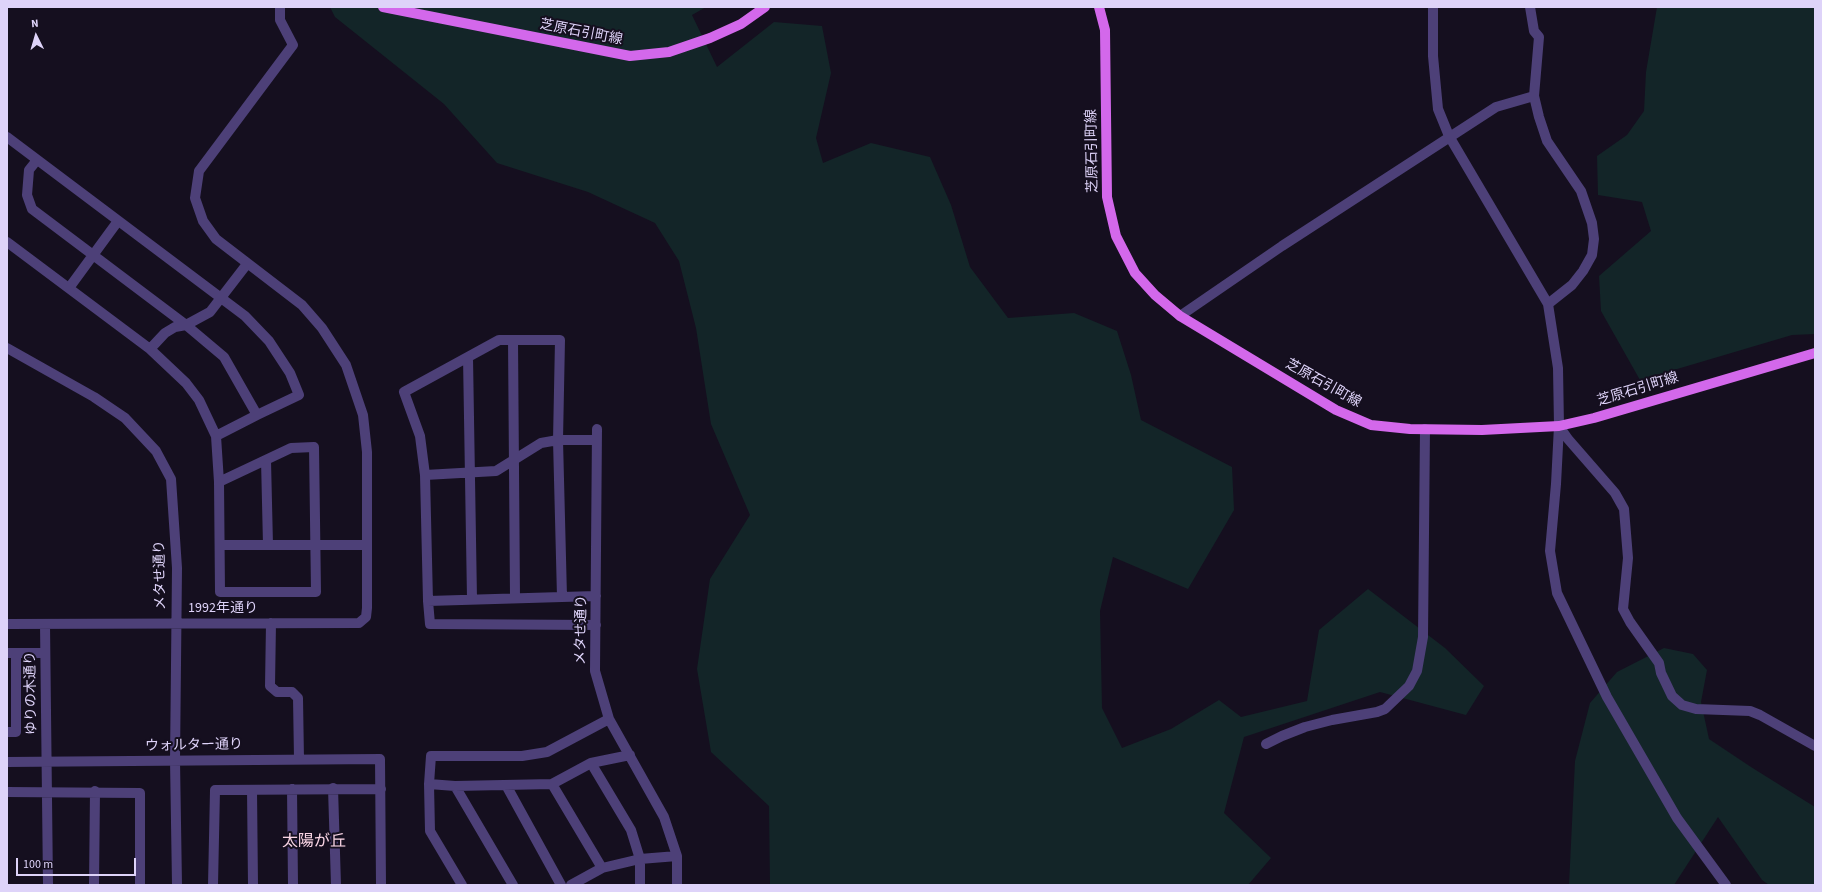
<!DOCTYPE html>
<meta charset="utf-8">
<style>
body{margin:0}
#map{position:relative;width:1822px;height:892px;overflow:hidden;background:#150f1f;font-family:"Source Sans 3",sans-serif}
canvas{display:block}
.frame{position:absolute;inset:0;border:8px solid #ded3f9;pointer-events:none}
.north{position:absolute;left:16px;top:16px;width:40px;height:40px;-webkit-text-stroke:3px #150f1f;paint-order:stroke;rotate:355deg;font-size:11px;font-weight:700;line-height:16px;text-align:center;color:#ded3f9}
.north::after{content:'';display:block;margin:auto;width:14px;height:18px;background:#ded3f9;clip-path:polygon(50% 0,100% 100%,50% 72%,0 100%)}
.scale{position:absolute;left:16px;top:858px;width:120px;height:18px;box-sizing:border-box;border:2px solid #ded3f9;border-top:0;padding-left:5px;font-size:12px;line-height:14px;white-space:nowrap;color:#ded3f9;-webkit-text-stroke:3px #150f1f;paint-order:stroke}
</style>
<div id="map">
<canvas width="1822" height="892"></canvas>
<div class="frame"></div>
<div class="north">N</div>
<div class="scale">100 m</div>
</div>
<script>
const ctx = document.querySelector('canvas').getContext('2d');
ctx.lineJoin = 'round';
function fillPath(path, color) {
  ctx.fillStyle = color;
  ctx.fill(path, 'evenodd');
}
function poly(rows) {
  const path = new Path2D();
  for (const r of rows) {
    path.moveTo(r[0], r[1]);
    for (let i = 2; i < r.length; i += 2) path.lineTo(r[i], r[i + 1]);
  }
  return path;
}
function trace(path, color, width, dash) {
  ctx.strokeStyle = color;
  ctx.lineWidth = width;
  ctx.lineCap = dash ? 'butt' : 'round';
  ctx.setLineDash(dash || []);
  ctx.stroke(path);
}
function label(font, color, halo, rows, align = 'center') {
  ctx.font = font + ' "Source Sans 3","Noto Sans JP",sans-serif';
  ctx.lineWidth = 4;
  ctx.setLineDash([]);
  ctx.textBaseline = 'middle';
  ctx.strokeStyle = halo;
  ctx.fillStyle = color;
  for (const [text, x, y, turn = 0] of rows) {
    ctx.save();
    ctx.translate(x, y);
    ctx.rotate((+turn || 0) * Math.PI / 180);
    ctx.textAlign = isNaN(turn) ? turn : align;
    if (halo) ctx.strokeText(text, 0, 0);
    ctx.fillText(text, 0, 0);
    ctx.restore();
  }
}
const green = poly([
 [330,7,706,7,692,15,717,67,774,22,822,26,831,73,816,138,823,163,871,143,930,157,951,205,970,267,1008,318,1074,313,1117,331,1131,375,1141,420,1232,467,1234,510,1188,589,1113,557,1100,611,1102,708,1122,748,1171,729,1219,700,1241,717,1307,701,1319,630,1368,589,1445,648,1484,686,1466,715,1380,692,1244,737,1224,813,1271,858,1248,885,770,885,769,806,711,752,697,669,710,579,750,515,711,424,696,328,679,261,655,223,588,192,497,163,444,104,335,17],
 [1657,7,1815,7,1815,334,1792,335,1640,380,1601,311,1599,276,1651,231,1642,202,1598,195,1597,156,1627,135,1644,111,1646,72],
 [1664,648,1693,654,1707,670,1701,702,1709,739,1751,767,1815,807,1815,885,1769,885,1762,880,1718,817,1674,885,1569,885,1575,761,1590,703,1617,672]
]);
const minor = poly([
 [1433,7,1433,56,1438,109,1449,136,1548,304,1558,368,1559,426,1556,484,1550,551,1557,593,1607,697,1677,818,1726,885],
 [1530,7,1534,31,1539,37,1534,96,1539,117,1547,141,1581,191,1592,223,1594,239,1592,255,1583,271,1572,285,1548,304],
 [7,137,245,316,269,341,290,373,299,395,257,415],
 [37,160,29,170,27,195,32,209,186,325,210,312,247,264],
 [7,242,150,349],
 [69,288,118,221],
 [1180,316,1282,246,1496,107,1534,96],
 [186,325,224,357,257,415,216,436,199,400,186,383,150,349,165,333,175,327,186,325],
 [513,340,515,598],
 [7,348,94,397,125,418,156,451,171,479,177,568,175,760,177,885],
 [468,357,472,599],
 [1559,426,1568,439,1615,493,1624,509,1628,558,1623,609,1630,622,1659,663,1661,673,1672,696,1682,705,1696,709,1750,711,1760,715,1815,746],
 [597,429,595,671,609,719,664,817,677,856,677,885],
 [216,436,219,482,220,592,316,592,314,447,291,448,219,482],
 [266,460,268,545],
 [425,475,496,471,541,443,558,440,596,440],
 [220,545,367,545],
 [562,597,596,596],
 [428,601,562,597,558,440,560,340,499,340,404,392,420,436,425,475,428,601,430,624,596,625],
 [271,623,270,686,277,692,292,692,298,698,299,759],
 [7,624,359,623,366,617,367,608,367,452,363,415,346,365,322,328,302,305,216,239,203,221,195,198,199,171,293,45,280,20,280,7],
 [45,624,48,885],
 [7,653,45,653],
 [7,732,16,732,16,653],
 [1266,744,1282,736,1305,727,1332,720,1377,712,1385,709,1409,686,1417,671,1423,637,1425,429],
 [7,762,380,759,381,885],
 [591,763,631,830,640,859,640,885],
 [429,784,455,786,552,784,591,763,630,755],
 [552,784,602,868],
 [506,785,561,885],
 [455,786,513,885],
 [333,788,336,885],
 [292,789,293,885],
 [252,790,253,885],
 [7,792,140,793,140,885],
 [94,885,95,791],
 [213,885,215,790,381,789],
 [462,885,430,831,429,784,431,756,522,756,547,752,609,719],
 [571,885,602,868,640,859,677,856]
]);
const major = poly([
 [383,7,630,56,669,52,710,38,741,24,765,7],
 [1099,7,1105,30,1107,197,1116,236,1135,273,1155,295,1180,316,1336,410,1371,425,1410,429,1482,430,1559,426,1594,418,1815,353]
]);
const streetNames = [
 ["芝原石引町線",581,33,11],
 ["芝原石引町線",1093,151,-91],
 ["芝原石引町線",1323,384,29],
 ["芝原石引町線",1638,390,-17],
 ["メタせ通り",161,575,-91],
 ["1992年通り",223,609],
 ["メタせ通り",582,630,-89],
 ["ゆりの木通り",32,693,-91],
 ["ウォルター通り",194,746,-1]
];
const quarterNames = [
 ["太陽が丘",314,842]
];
fillPath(green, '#132528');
trace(minor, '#4d4078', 10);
trace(major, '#d368eb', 10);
label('14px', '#ded3f9', '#150f1f', streetNames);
label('16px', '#fad5e5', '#150f1f', quarterNames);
</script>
